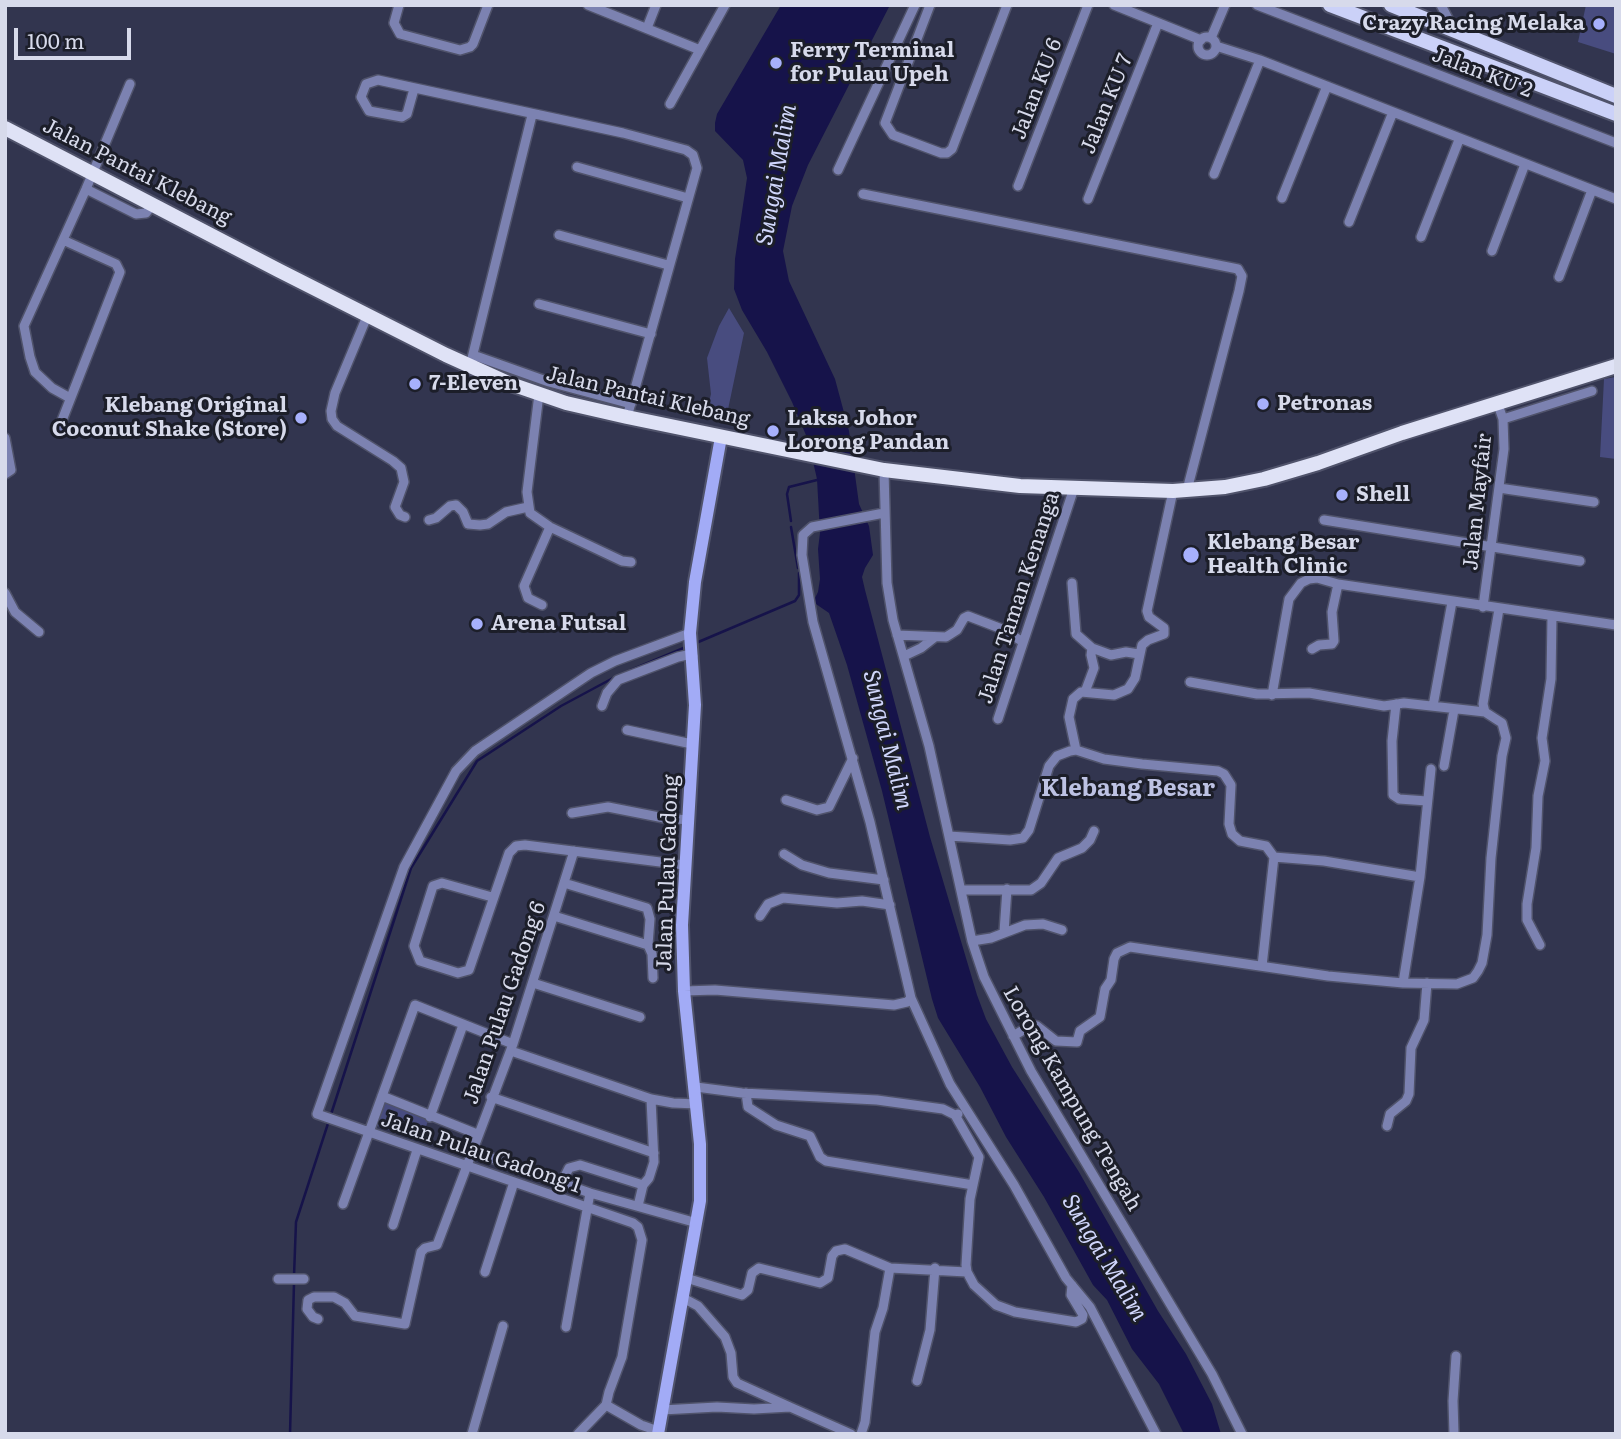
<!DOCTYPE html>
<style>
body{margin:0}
#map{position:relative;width:1621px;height:1439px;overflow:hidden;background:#32354f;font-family:Literata,serif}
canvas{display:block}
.frame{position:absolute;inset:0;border:7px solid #d7daeb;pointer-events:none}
.scale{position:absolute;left:14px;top:28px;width:117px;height:32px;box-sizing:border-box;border:4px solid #d7daeb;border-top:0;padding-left:9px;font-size:21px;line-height:24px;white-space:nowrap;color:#d7daeb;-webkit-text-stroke:5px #1c1e29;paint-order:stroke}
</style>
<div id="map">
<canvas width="1621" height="1439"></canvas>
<div class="frame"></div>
<div class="scale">100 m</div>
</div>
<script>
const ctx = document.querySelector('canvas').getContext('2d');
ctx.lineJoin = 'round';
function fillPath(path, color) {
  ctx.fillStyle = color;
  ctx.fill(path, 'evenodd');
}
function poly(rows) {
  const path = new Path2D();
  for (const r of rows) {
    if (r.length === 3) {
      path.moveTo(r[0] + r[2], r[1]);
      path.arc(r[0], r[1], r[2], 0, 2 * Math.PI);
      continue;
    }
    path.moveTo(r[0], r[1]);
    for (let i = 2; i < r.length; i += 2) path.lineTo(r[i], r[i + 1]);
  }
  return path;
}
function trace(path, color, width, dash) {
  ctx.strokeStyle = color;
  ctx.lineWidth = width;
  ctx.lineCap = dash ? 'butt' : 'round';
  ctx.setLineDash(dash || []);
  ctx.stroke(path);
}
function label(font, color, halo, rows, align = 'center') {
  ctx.font = font + ' Literata,serif';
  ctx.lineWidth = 6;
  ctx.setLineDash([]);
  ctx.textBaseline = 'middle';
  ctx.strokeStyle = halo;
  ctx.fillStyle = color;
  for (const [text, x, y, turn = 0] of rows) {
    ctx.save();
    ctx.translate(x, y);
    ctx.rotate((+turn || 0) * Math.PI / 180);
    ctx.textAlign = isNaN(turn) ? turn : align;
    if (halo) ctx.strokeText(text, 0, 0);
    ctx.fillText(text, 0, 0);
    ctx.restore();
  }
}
const green = poly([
 [1586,5,1616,5,1616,54,1578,42],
 [729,308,744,333,726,419,706,415,711,394,707,358,719,326],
 [1616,377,1616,459,1600,457,1604,379],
 [384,1102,429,1118,421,1141,375,1125]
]);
const water = poly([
 [781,5,890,5,808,165,792,206,783,251,789,281,835,379,849,431,859,504,869,526,873,555,865,568,862,577,865,590,930,837,977,995,986,1019,1012,1067,1079,1172,1158,1311,1186,1354,1212,1404,1221,1434,1184,1434,1159,1384,1132,1349,1107,1300,1093,1285,1044,1197,1006,1137,980,1087,938,1018,932,999,882,791,847,665,829,613,813,602,818,592,820,579,818,549,820,533,817,479,808,440,792,402,767,352,742,310,734,289,735,259,747,178,743,160,715,131,715,123,717,114]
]);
const stream = poly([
 [791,521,787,494,789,487,817,480],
 [791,527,798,568],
 [696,643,795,601,799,595,799,573],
 [631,670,686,647],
 [294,1276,296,1222,411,868,477,761,561,706,615,677],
 [290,1434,294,1283]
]);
const minor = poly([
 [399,5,394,23,400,34,460,50,470,47,473,44,488,5],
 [588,5,700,50],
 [930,5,885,123,893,135,941,153,947,153,952,149,1007,5],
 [1114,5,1201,40],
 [1257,5,1616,143],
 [1441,5,1453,28],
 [647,28,656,5],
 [1207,46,9],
 [1211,38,1225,5],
 [1216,46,1260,60,1616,199],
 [414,89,407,114,402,117,369,111,361,97,366,84,378,80,623,133,686,150,693,155,697,168,627,417],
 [670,104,725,5],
 [577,167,688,198],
 [838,170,915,5],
 [1214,174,1260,60],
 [1018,186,1088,5],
 [86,189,136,214,146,213,153,204],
 [863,194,1238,269,1242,276,1239,291,1187,490],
 [1282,198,1327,86],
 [1088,199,1158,23],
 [1349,222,1393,112],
 [559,235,668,265],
 [1421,237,1459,140],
 [1492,251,1525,164],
 [1559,277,1592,190],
 [539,304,651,334],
 [368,314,335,393,331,411,332,419,337,426,393,461,401,468,404,482,395,507,400,515,405,517],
 [473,355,549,382,631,404],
 [470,366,532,115],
 [539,394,527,492,530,513,550,527,622,561,631,562],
 [70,398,52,388,35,372,30,357,24,326,86,189,130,84],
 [1503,419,1592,391],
 [59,428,120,272,116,264,63,240],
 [5,438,11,470,5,474],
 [884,470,887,583,893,620,929,746,972,941,984,977,1031,1071,1212,1374,1242,1434],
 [1499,488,1594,502],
 [884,513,812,527,803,535,802,555,813,622,870,822,911,998,950,1084,1014,1185,1066,1278,1090,1307,1156,1434],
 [429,520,436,518,450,506,456,505,463,512,468,524,480,525,488,524,506,512,528,507],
 [1324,520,1580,561],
 [1072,583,1076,634,1092,648,1091,655,1094,668,1085,692],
 [5,593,15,612,39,632],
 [542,605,528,598,524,586,550,527],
 [1483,607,1504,449,1503,419,1497,402],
 [897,635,946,637,957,630,964,618,968,616,1002,629,1023,642],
 [1092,648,1111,655,1126,652,1139,654],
 [1312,649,1319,645,1332,644,1334,641,1332,612,1338,584],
 [904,656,921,648,935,637],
 [1272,695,1289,599,1301,583,1309,579,1317,578,1338,584,1616,625],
 [1396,704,1392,741,1393,795,1399,799,1427,801],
 [602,706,607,693,618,680,678,657,687,655,693,656],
 [1433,706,1452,602],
 [1485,712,1483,704,1499,609],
 [998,719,1074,488],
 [627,730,692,744],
 [1076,750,1069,717,1073,699,1081,692,1114,695,1128,689,1135,678,1142,645,1148,640,1164,634,1164,628,1149,617,1147,611,1173,491],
 [1444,766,1454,710],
 [786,800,817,810,829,807,853,758],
 [572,813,608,807,664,818,689,820],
 [949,836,1010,840,1023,838,1029,830,1049,766,1057,756,1070,751,1076,750,1104,759,1142,764,1218,771,1224,774,1231,785,1229,824,1232,834,1240,841,1266,846,1274,857,1262,966],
 [784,854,802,865,829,873,884,880],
 [1274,857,1324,861,1420,877],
 [564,883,647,908,650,919,648,945],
 [961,890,1031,890,1041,883,1058,858,1082,848,1090,840,1094,831],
 [492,897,442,883,433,886,414,946,420,961,458,973,469,970,509,853,516,846,525,845,684,865],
 [554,916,648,945,652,954,653,978],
 [760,916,768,904,783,898,837,903,862,901,890,905],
 [1004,932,1007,889],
 [972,941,991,938,1025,925,1043,924,1062,930],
 [1540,945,1527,920,1527,904,1536,848,1538,796,1545,761,1542,738,1551,679,1552,616],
 [533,983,640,1017],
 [1403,983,1420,877,1431,769],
 [684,991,715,990,894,1005,907,1002,911,998],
 [1013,1036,1032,1025,1037,1026,1056,1041,1077,1042,1080,1031,1100,1017,1105,989,1111,980,1114,959,1117,953,1130,947,1328,976,1403,983,1457,984,1473,978,1478,971,1482,963,1487,935,1491,858,1502,756,1506,738,1502,723,1485,712,1404,703,1384,706,1309,693,1257,694,1190,682],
 [511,1051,651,1099,673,1103,697,1104],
 [696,1087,742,1093,877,1100,943,1109,955,1115,958,1114],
 [746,1093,748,1107,776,1125,810,1136,820,1157,826,1161,973,1185],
 [382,1096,477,1134],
 [491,1097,654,1153],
 [955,1115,979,1157,970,1199,966,1265,967,1272,974,1285,996,1305,1015,1312,1076,1322,1082,1319,1083,1315,1071,1295,1072,1285],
 [430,1117,463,1025],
 [1387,1126,1390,1114,1406,1101,1409,1094,1411,1048,1424,1020,1427,983],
 [472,1151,590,1193,697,1223],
 [561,1184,569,1168,580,1165,643,1185],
 [343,1204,415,1005,513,1044],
 [638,1206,643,1185,649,1178,654,1162,651,1099],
 [393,1225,417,1150],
 [485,1272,514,1182],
 [686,1278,742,1295,748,1290,752,1273,759,1268,820,1283,828,1278,832,1256,836,1251,845,1249,890,1268,967,1272],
 [278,1279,304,1279],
 [683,1298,698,1306,725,1337,731,1353,733,1377,737,1383,790,1407],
 [318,1319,313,1317,307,1309,308,1300,314,1297,334,1297,345,1303,355,1316,405,1324,421,1252,425,1248,437,1245,513,1044,574,851],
 [566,1327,590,1193],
 [917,1381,930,1330,935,1268],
 [606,1405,641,1425,658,1431],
 [662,1410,717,1407,754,1409,790,1407,851,1434],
 [472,1434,503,1326],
 [578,1434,606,1405,609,1392,622,1357,642,1240,638,1227,633,1223,317,1114,404,867,456,771,475,751,591,673,615,661,690,633],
 [861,1434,865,1422,875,1332,883,1308,890,1268],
 [1454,1434,1453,1401,1456,1356]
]);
const secondary = poly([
 [658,1434,700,1201,700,1144,684,991,682,925,695,705,690,633,695,582,721,437]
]);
const primary = poly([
 [1330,5,1616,114],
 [1391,5,1616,96]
]);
const trunk = poly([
 [5,128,278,270,446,355,508,383,566,403,627,417,884,470,1020,486,1173,491,1225,487,1264,479,1318,463,1402,433,1616,366]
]);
const markers = [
 [1599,24,7,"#a7b0fc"],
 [776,63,7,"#a7b0fc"],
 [415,384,7,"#a7b0fc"],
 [1263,404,7,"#a7b0fc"],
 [301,418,7,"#a7b0fc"],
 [773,431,7,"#a7b0fc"],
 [1342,495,7,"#a7b0fc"],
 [1191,555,9,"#a7b0fc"],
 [477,624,7,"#a7b0fc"]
];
const poiNames = [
 ["Crazy Racing Melaka",1585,24,"right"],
 ["Ferry Terminal",790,51],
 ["for Pulau Upeh",790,75],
 ["7-Eleven",429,384],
 ["Petronas",1277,404],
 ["Klebang Original",287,406,"right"],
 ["Coconut Shake (Store)",287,430,"right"],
 ["Laksa Johor",787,419],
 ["Lorong Pandan",787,443],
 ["Shell",1356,495],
 ["Klebang Besar",1207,543],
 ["Health Clinic",1207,567],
 ["Arena Futsal",491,624]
];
const streetNames = [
 ["Jalan KU 2",1482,73,21],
 ["Jalan KU 6",1037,89,-69],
 ["Jalan KU 7",1107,104,-68],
 ["Jalan Pantai Klebang",137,172,27],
 ["Jalan Pantai Klebang",648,397,13],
 ["Jalan Mayfair",1478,502,-84],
 ["Jalan Taman Kenanga",1019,598,-72],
 ["Jalan Pulau Gadong",668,873,-88],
 ["Jalan Pulau Gadong 6",505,1003,-71],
 ["Lorong Kampung Tengah",1072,1099,60],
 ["Jalan Pulau Gadong 1",481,1153,19]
];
const waterNames = [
 ["Sungai Malim",777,175,-80],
 ["Sungai Malim",887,740,76],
 ["Sungai Malim",1104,1258,59]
];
const quarterNames = [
 ["Klebang Besar",1128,789]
];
fillPath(green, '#484c7f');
fillPath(water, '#16134a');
trace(stream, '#16134a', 2.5);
trace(minor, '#50536b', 12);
trace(secondary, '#50536b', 16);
trace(primary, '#50536b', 18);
trace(trunk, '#50536b', 18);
trace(minor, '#7c82b1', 9);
trace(secondary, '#a2abf6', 12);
trace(primary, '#cbd1f8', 14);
trace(trunk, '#dfe2f6', 14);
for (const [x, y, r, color] of markers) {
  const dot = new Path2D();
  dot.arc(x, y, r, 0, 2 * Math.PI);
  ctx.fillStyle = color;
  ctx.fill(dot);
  trace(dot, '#1c1e29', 2.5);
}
label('bold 21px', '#d7daeb', '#1c1e29', poiNames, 'left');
label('21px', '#d7daeb', '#1c1e29', streetNames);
label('italic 23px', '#d0d6fb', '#1c1e29', waterNames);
label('bold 24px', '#bdc2e3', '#1c1e29', quarterNames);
</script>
